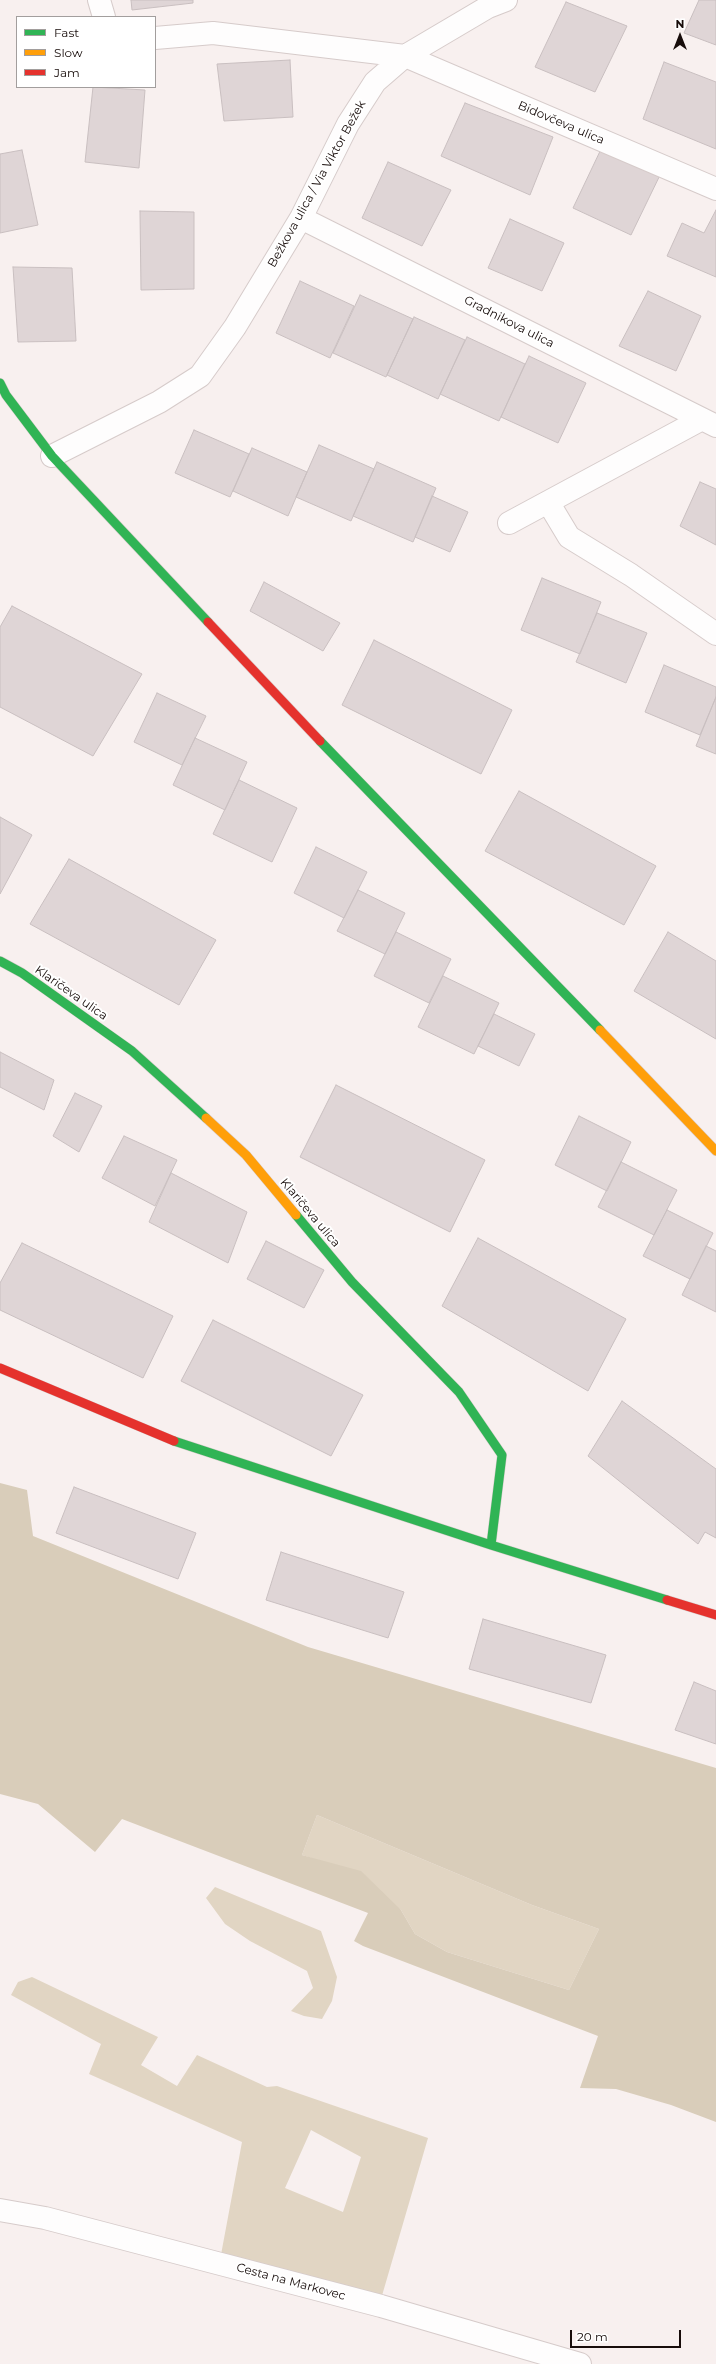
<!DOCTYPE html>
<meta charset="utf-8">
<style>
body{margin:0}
#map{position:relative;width:716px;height:2364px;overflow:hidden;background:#f8f0ef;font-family:Montserrat,sans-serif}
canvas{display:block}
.legend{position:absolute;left:16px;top:16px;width:140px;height:72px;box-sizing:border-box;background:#fff;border:1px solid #a29e9d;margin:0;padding:5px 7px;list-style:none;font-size:12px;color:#170c0a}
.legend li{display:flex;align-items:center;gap:8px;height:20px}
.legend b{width:20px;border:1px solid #a29e9d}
.north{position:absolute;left:660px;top:16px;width:40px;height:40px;-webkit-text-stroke:3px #fff;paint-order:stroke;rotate:0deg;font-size:11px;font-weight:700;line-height:16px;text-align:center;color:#170c0a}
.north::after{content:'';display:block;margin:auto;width:14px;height:18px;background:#170c0a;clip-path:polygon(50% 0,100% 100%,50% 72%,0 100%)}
.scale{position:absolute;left:570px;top:2330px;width:111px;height:18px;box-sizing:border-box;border:2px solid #170c0a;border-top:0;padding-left:5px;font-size:12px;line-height:14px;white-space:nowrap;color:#170c0a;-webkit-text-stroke:3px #fff;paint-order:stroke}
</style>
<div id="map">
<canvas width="716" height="2364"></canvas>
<ul class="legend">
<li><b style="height:5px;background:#30b455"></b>Fast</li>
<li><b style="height:5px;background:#ff9f0a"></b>Slow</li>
<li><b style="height:5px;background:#e5322d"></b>Jam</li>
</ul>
<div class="north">N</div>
<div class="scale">20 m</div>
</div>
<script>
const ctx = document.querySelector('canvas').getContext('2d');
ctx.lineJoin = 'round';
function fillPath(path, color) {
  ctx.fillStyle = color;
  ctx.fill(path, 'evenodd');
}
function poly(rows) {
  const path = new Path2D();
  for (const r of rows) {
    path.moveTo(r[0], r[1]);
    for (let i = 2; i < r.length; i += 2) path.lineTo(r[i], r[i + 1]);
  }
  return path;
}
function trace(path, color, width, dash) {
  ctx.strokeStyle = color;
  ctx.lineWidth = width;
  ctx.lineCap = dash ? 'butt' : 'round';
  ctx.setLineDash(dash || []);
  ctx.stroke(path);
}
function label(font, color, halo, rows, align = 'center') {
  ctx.font = font + ' Montserrat,sans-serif';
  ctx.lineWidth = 4;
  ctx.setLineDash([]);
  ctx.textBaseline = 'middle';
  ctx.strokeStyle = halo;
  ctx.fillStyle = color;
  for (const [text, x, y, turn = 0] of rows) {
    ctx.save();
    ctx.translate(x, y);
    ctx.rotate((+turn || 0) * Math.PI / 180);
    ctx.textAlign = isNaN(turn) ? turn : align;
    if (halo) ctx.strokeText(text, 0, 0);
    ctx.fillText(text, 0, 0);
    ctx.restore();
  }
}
const green = poly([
 [317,1815,532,1905,599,1929,569,1990,447,1952,415,1934,401,1910,320,1861,302,1855],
 [215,1887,321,1931,337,1977,332,2001,322,2019,304,2016,291,2011,313,1988,307,1971,250,1941,225,1924,206,1898],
 [32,1977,158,2037,141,2065,177,2086,197,2055,267,2087,277,2086,428,2138,381,2299,220,2260,242,2142,89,2074,101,2044,11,1995,18,1982],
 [311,2130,361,2157,343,2212,285,2188]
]);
const forest = poly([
 [0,1483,27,1490,33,1536,308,1647,716,1768,716,2122,671,2105,616,2089,580,2088,598,2036,363,1946,354,1941,368,1913,122,1819,95,1852,38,1804,0,1794],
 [317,1815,532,1905,599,1929,569,1990,447,1952,415,1934,401,1910,361,1871,302,1855]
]);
const building = poly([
 [131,0,193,0,193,3,132,10,131,0],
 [699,0,716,0,716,45,684,33,699,0],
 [566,2,627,26,595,92,535,67,566,2],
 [290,60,293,117,224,121,217,64,290,60],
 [664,62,716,82,716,149,643,119,664,62],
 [93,87,145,90,139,168,85,162,93,87],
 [465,103,553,137,530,195,441,156,465,103],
 [603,145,662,171,631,235,573,208,603,145],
 [22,150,38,225,0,233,0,154,22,150],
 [388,162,451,190,422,246,362,218,388,162],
 [716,210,716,277,667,256,682,223,704,233,716,210],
 [140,211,194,212,194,289,141,290,140,211],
 [510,219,564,243,542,291,488,268,510,219],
 [13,267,72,268,76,341,18,342,13,267],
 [300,281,354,306,330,358,276,333,300,281],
 [648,291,701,316,676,371,619,346,648,291],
 [360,295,413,319,386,377,333,353,360,295],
 [414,317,465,340,438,399,387,375,414,317],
 [467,337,525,364,499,421,440,394,467,337],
 [529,356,586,383,558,443,501,417,529,356],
 [194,430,249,454,230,497,175,473,194,430],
 [319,445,374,469,351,521,296,497,319,445],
 [252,448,307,472,288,516,233,491,252,448],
 [377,462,436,488,413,542,353,516,377,462],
 [700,482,716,489,716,545,680,526,700,482],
 [432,496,468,512,450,552,415,537,432,496],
 [542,578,601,602,580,654,521,630,542,578],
 [264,582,340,623,323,651,250,611,264,582],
 [12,606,142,674,93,756,0,707,0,627,12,606],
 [597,613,647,633,626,683,576,662,597,613],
 [374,640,512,710,481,774,342,705,374,640],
 [664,665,716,687,716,697,700,735,645,712,664,665],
 [157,693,206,716,182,765,134,742,157,693],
 [716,697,716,754,696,746,716,697],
 [195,738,247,762,225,810,173,785,195,738],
 [239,780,297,808,272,862,213,834,239,780],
 [519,791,656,866,624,925,485,851,519,791],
 [0,817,32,835,0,894,0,817],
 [316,847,367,872,344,918,294,893,316,847],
 [69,859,216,940,179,1005,30,924,69,859],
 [358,890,405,913,385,954,337,931,358,890],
 [396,932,451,959,429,1003,374,976,396,932],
 [668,932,716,961,716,1039,634,991,668,932],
 [443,976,499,1003,474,1054,418,1027,443,976],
 [494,1014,535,1034,519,1066,478,1046,494,1014],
 [0,1052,54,1080,44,1110,0,1087,0,1052],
 [336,1085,485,1160,450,1232,300,1157,336,1085],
 [75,1093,102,1106,79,1152,53,1136,75,1093],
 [579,1116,631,1142,607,1191,555,1165,579,1116],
 [124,1136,177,1160,155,1206,102,1178,124,1136],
 [621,1162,677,1190,654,1235,598,1207,621,1162],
 [171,1173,247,1212,228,1263,149,1222,171,1173],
 [667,1210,713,1233,690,1279,643,1256,667,1210],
 [478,1238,626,1319,588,1391,442,1306,478,1238],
 [266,1241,324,1270,304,1308,247,1279,266,1241],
 [22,1243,173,1316,143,1378,0,1310,0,1283,22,1243],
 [706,1246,716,1251,716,1312,682,1295,706,1246],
 [213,1320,363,1395,331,1456,181,1381,213,1320],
 [622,1401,716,1469,716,1538,705,1532,698,1544,588,1456,622,1401],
 [74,1487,196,1533,178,1579,56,1533,74,1487],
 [281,1552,404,1592,388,1638,266,1600,281,1552],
 [483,1619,606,1655,591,1703,469,1669,483,1619],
 [694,1682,716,1691,716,1744,675,1730,694,1682]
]);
const street = poly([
 [99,0,104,17],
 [155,38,213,33,405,56,716,189],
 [301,218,716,426],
 [52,456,159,402,200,376,235,327,301,218,348,124,375,82,405,56,488,7,506,0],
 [548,502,569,537,631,575,716,634],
 [509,523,702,419],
 [0,2210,45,2218,381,2306,580,2364]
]);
const fast = poly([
 [0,383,6,395,52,456,208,622],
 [320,741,600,1030],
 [0,961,22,973,132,1051,206,1118],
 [296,1215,352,1282,459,1392,502,1455,491,1545],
 [174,1441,491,1545,667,1600]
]);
const slow = poly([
 [600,1030,716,1151],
 [206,1118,246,1155,296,1215]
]);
const jam = poly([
 [208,622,320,741],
 [0,1368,174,1441],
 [667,1600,716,1615]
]);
const streetNames = [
 ["Bidovčeva ulica",561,123,23],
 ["Bežkova ulica / Via Viktor Bežek",317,184,-61],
 ["Gradnikova ulica",509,322,27],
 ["Klaričeva ulica",71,993,35],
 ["Klaričeva ulica",310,1213,50],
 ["Cesta na Markovec",291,2282,15]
];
fillPath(green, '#e1d5c3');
fillPath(forest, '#d9cdba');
fillPath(building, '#dfd5d6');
trace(building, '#c9bfc0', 1);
trace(street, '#d6cbca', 24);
trace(fast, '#d6cbca', 10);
trace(slow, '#d6cbca', 10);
trace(jam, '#d6cbca', 10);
trace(street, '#fefdfd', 22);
trace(fast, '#30b455', 9);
trace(slow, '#ff9f0a', 9);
trace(jam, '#e5322d', 9);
label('12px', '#170c0a', '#fff', streetNames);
</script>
